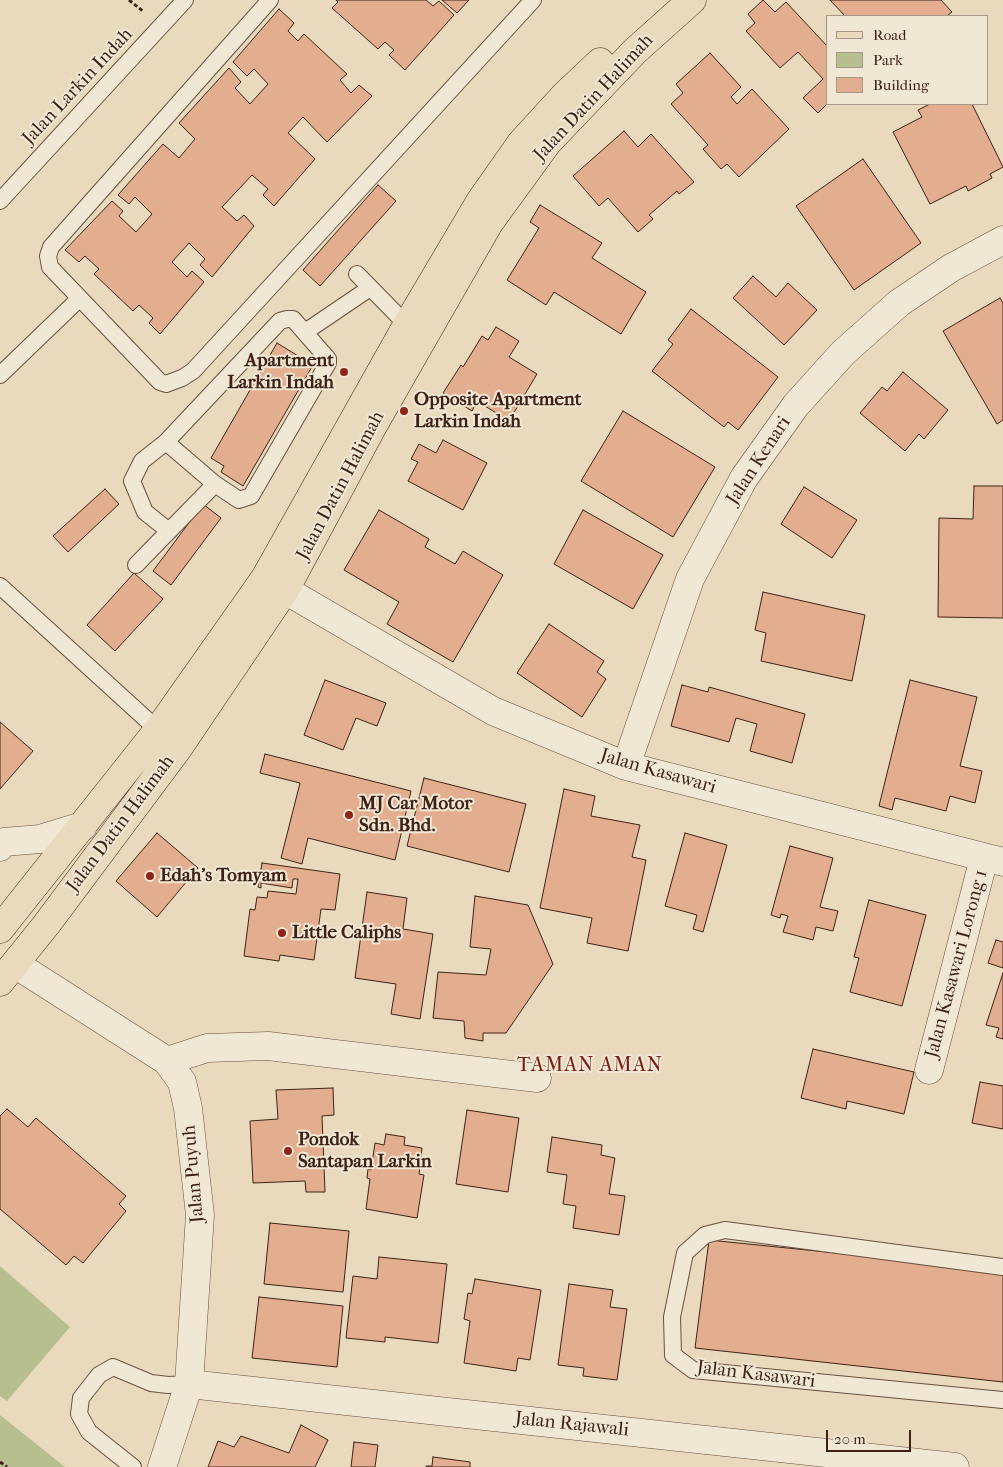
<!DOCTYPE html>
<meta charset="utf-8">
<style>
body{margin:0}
#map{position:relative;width:1003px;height:1467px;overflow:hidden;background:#e9dabe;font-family:"IM FELL French Canon",serif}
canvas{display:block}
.legend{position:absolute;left:826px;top:15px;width:162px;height:90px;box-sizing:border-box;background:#f1e7d5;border:1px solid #a99888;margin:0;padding:6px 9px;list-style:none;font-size:15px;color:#3e2215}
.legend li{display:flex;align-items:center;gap:10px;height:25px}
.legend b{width:25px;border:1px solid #a99888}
.scale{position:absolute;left:826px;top:1430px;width:85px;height:22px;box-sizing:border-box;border:2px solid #3e2215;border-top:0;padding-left:6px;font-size:15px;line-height:18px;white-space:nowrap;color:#3e2215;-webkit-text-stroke:4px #f1e7d5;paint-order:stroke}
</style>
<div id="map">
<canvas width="1003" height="1467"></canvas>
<ul class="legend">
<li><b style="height:6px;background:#e9dabe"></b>Road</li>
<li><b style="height:14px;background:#b7bf91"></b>Park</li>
<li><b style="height:14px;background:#e3ae8f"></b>Building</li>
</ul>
<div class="scale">20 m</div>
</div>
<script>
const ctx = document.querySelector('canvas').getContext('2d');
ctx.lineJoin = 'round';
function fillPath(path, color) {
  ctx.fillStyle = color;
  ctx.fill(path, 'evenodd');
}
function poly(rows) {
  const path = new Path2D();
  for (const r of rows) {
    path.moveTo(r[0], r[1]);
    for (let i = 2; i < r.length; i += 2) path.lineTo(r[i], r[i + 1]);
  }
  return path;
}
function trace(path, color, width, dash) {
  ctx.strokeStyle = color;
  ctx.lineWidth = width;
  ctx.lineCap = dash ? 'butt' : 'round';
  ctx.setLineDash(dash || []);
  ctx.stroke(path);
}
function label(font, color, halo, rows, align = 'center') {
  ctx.font = font + ' "IM FELL French Canon",serif';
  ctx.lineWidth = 4;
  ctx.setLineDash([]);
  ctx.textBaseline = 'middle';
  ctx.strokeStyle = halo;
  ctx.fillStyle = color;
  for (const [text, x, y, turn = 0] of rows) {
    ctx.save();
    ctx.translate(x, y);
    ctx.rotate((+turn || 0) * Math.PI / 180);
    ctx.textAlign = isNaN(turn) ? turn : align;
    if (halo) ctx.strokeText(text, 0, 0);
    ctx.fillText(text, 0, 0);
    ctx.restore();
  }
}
const green = poly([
 [0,1266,70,1327,7,1401,0,1396],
 [0,1415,65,1467,0,1467]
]);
const building = poly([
 [336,0,426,0,433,6,439,1,454,15,405,70,389,55,394,50,385,42,378,49,332,8,338,2,336,0],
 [442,0,469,0,457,13,442,0],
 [763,0,775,12,786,2,827,46,827,104,818,113,803,98,823,79,798,52,780,68,746,31,755,23,748,14,763,0],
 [830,0,941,0,952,12,947,16,845,16,830,0],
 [279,9,294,23,288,31,298,41,304,34,347,74,340,80,351,93,359,85,372,96,327,142,303,117,288,133,315,159,274,206,263,195,268,189,252,175,222,207,237,221,244,215,254,226,212,277,200,265,205,259,189,243,172,262,187,277,192,271,204,282,160,334,149,323,153,318,139,305,133,311,94,274,99,269,85,256,79,262,65,250,112,201,123,211,119,216,136,232,152,214,135,197,129,204,118,195,163,144,179,158,195,139,179,123,229,68,241,82,235,88,250,104,268,84,254,69,247,76,233,62,279,9],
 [710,53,741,87,731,97,737,104,752,89,789,129,739,177,727,164,721,169,703,149,708,145,671,104,683,93,676,84,710,53],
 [930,104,972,104,1003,167,990,174,992,178,968,191,966,186,930,204,893,132,922,117,918,110,930,104],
 [624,131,638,147,651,134,694,182,679,194,677,191,649,215,653,219,638,232,608,198,599,206,573,176,624,131],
 [863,159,921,243,854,290,796,206,863,159],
 [378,185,396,201,320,286,303,270,378,185],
 [540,205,602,243,592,258,646,292,621,334,554,292,546,305,507,280,539,228,530,222,540,205],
 [753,276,776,297,788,283,817,310,784,345,733,298,753,276],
 [1000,298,1003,303,1003,420,997,424,943,331,1000,298],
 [691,309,778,377,738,430,728,422,724,427,652,371,673,344,668,340,691,309],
 [496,327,519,341,509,357,537,374,509,421,477,401,472,411,443,393,461,365,463,367,482,336,488,340,496,327],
 [277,343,313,365,243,486,221,472,224,466,211,458,277,343],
 [903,372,948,410,924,439,919,434,905,451,860,413,882,387,887,391,903,372],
 [623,411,715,467,673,537,581,481,623,411],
 [443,440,487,463,463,510,408,481,418,462,411,459,419,444,436,453,443,440],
 [974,486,1003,486,1003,618,938,617,939,518,973,519,974,486],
 [804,487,857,520,832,558,781,524,804,487],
 [105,489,119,504,68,552,53,536,105,489],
 [203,504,221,518,171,585,153,571,203,504],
 [379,510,429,539,425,547,455,564,463,551,503,575,453,662,387,624,399,602,344,570,379,510],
 [583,510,663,555,633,609,554,564,583,510],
 [134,573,163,599,115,651,87,625,134,573],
 [763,592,865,615,852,681,761,661,766,633,755,630,763,592],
 [549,624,604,661,597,672,606,679,582,717,517,673,549,624],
 [325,680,386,703,377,726,356,718,343,750,304,735,325,680],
 [910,680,977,697,960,766,982,771,975,803,950,796,946,811,895,798,892,810,879,806,910,680],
 [682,685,708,692,709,687,805,714,792,763,750,751,757,724,736,718,729,742,671,726,682,685],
 [0,722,33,751,0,789,0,722],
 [265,754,411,791,395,860,308,838,302,864,281,858,300,783,260,773,265,754],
 [424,778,526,804,509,872,407,846,424,778],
 [564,789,595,796,591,816,640,825,632,857,646,860,628,951,587,943,592,918,540,908,564,789],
 [157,833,198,868,157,917,116,881,157,833],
 [685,833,727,845,703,932,693,929,697,915,665,906,685,833],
 [790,846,833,858,820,907,838,911,833,931,816,927,813,940,783,932,788,916,781,914,780,918,771,915,790,846],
 [262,863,340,874,335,910,321,909,314,960,280,955,279,961,244,956,250,909,255,910,257,897,267,898,268,891,296,894,298,879,293,879,292,888,261,883,261,888,258,887,262,863],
 [367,892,407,898,403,929,433,934,420,1019,391,1014,396,984,355,978,367,892],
 [475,896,528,905,553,964,506,1033,483,1033,483,1041,465,1038,464,1021,433,1018,438,972,486,975,491,949,470,947,475,896],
 [869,900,926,915,902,1006,850,992,859,958,854,957,869,900],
 [996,940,1003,942,1003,968,988,963,996,940],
 [1003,973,1003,1039,996,1037,999,1028,986,1025,1003,973],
 [813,1049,914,1072,904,1114,847,1101,846,1109,801,1098,813,1049],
 [980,1082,1003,1086,1003,1129,972,1123,980,1082],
 [333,1088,334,1115,322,1116,325,1192,306,1192,305,1181,253,1183,250,1121,278,1119,276,1090,333,1088],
 [7,1109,28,1127,36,1118,126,1196,119,1204,126,1211,83,1263,74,1256,66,1265,0,1209,0,1116,7,1109],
 [467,1110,519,1118,508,1192,456,1184,467,1110],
 [386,1134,405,1137,404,1145,422,1148,419,1174,424,1175,417,1218,366,1209,370,1179,367,1178,368,1169,371,1170,375,1143,384,1145,386,1134],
 [552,1137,602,1145,601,1155,615,1158,609,1194,625,1196,619,1235,573,1228,576,1206,563,1204,567,1175,547,1172,552,1137],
 [270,1223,349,1231,343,1292,264,1284,270,1223],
 [709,1240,1003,1270,1003,1382,695,1348,709,1240],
 [379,1257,447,1264,438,1343,385,1337,385,1342,346,1338,353,1276,377,1279,379,1257],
 [475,1279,541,1290,530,1360,518,1358,516,1371,464,1363,470,1321,464,1319,468,1293,472,1294,475,1279],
 [569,1284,613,1290,610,1307,627,1309,617,1380,583,1376,584,1368,558,1365,569,1284],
 [259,1297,343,1306,337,1367,252,1358,259,1297],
 [301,1425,328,1440,315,1467,208,1467,218,1441,234,1447,241,1436,289,1453,301,1425],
 [354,1442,378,1445,375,1467,351,1467,354,1442],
 [433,1457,470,1462,470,1467,426,1467,426,1466,432,1466,433,1457]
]);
const path = poly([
 [129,0,144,12],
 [0,1462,7,1467]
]);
const service = poly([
 [270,0,51,247,48,256,50,267,160,382,166,384,182,378,193,371,533,0],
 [0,201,185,0],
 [357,274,407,325],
 [287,319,293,319,328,359,328,363,251,496,239,500,215,484,166,442,280,321,287,319],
 [305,332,370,288],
 [0,375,79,299],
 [169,531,215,484],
 [136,565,169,531,145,512,132,481,142,461,166,442],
 [0,586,158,730],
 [1003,1267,725,1230,705,1235,685,1253,672,1317,673,1355,693,1370,1003,1400],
 [133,1467,89,1432,79,1414,81,1398,99,1375,113,1367,151,1383,168,1385,189,1384]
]);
const minor = poly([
 [285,590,493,711,626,766,1003,862],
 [626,766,690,579,744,478,796,405,843,353,899,303,951,268,1003,240],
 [0,847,4,842,40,839,83,826],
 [15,964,167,1061,182,1082,188,1108,200,1215,189,1384,162,1467],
 [167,1061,207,1048,268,1046,537,1078],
 [929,1070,984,858],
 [189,1384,955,1467]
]);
const primary = poly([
 [0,929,158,730,265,578,407,325,481,200,521,143,565,95,600,62],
 [0,982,46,925,179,747,285,590,374,424,489,223,548,142,635,51,692,0]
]);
const markers = [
 [344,372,5,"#8f2418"],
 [404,411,5,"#8f2418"],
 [349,815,5,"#8f2418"],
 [150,876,5,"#8f2418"],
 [282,933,5,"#8f2418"],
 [288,1151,5,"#8f2418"]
];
const streetNames = [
 ["Jalan Larkin Indah",78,87,-47],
 ["Jalan Datin Halimah",594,98,-47],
 ["Jalan Kenari",759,461,-57],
 ["Jalan Datin Halimah",341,486,-62],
 ["Jalan Kasawari",658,772,16],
 ["Jalan Datin Halimah",121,824,-53],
 ["Jalan Kasawari Lorong 1",957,964,-75],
 ["Jalan Puyuh",194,1174,-95],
 ["Jalan Kasawari",756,1375,7],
 ["Jalan Rajawali",572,1425,6]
];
const poiNames = [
 ["Apartment",334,361,"right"],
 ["Larkin Indah",334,383,"right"],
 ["Opposite Apartment",414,400],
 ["Larkin Indah",414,422],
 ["MJ Car Motor",359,804],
 ["Sdn. Bhd.",359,826],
 ["Edah’s Tomyam",160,876],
 ["Little Caliphs",292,933],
 ["Pondok",298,1140],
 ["Santapan Larkin",298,1162]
];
const neighbourhoodNames = [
 ["TAMAN AMAN",590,1066]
];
fillPath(green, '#b7bf91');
fillPath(building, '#e3ae8f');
trace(building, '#3e2215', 1);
trace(service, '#69503f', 18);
trace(minor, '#69503f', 29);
trace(primary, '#3e2215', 29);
trace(path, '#3e2215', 3, [4, 2.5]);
trace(service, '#f1e7d5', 16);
trace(minor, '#f1e7d5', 28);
trace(primary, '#e9dabe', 28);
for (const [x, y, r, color] of markers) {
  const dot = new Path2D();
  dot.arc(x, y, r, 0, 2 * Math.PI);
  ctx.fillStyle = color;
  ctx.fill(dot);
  trace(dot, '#f1e7d5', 2);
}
label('19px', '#3e2215', '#f1e7d5', streetNames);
label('bold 19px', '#3e2215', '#f1e7d5', poiNames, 'left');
ctx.letterSpacing = '1px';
label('20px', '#7a1f14', '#f1e7d5', neighbourhoodNames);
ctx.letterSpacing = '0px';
</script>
